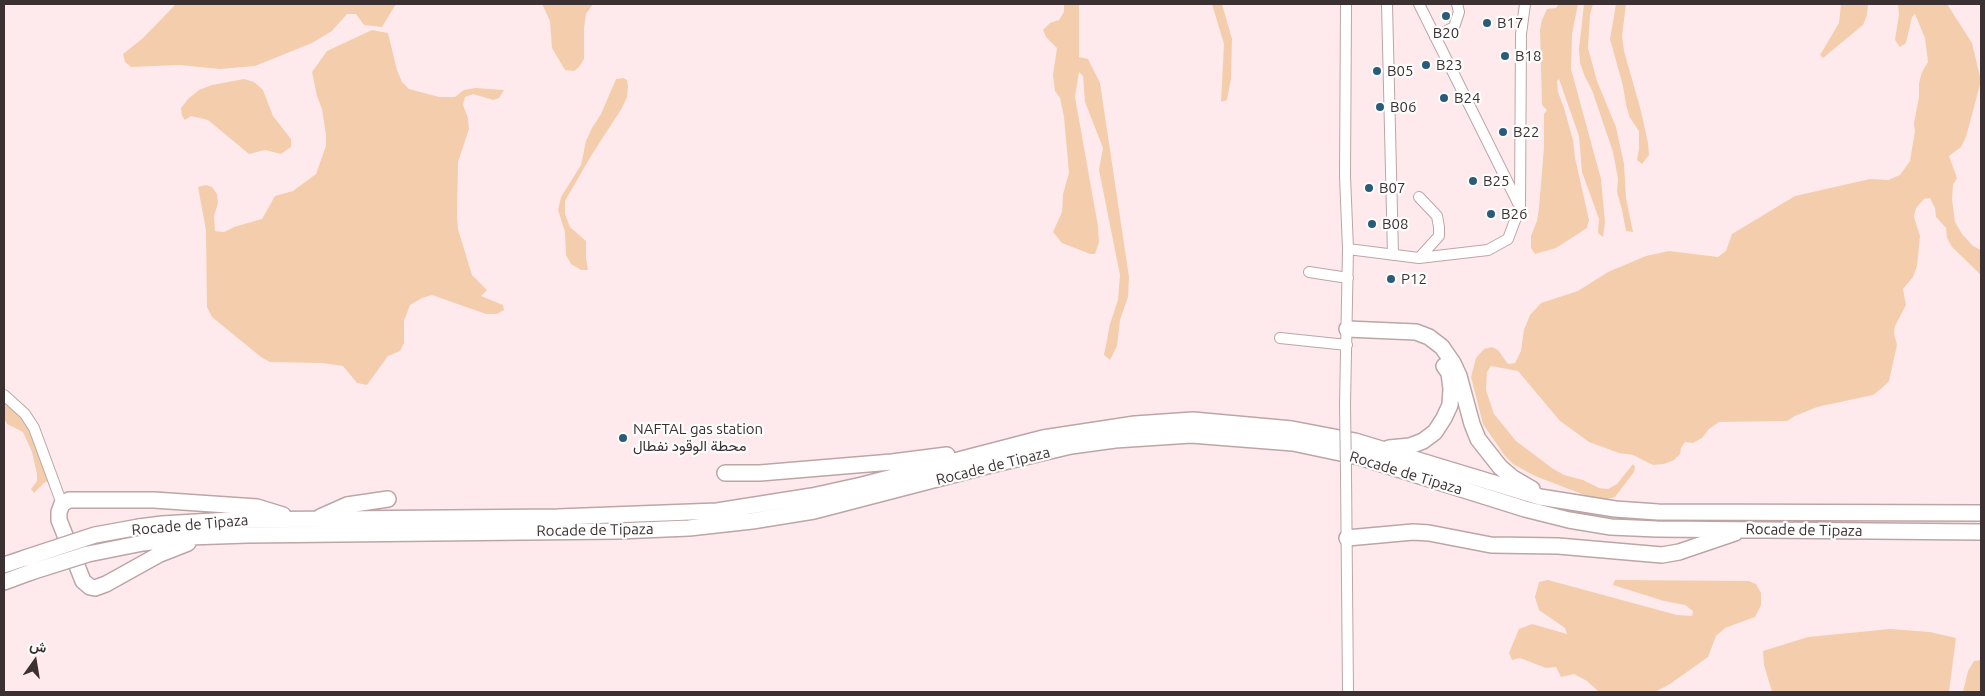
<!DOCTYPE html>
<meta charset="utf-8">
<style>
body{margin:0}
#map{position:relative;width:1985px;height:696px;overflow:hidden;background:#feeaec;font-family:Ubuntu,Vazirmatn,sans-serif}
canvas{display:block}
.frame{position:absolute;inset:0;border:5px solid #3b3132;pointer-events:none}
.north{position:absolute;left:10px;top:636px;width:50px;height:50px;-webkit-text-stroke:4px #fdfdfd;paint-order:stroke;rotate:13deg;font-size:14px;font-weight:700;line-height:20px;text-align:center;color:#3b3132}
.north::after{content:'';display:block;margin:auto;width:18px;height:22px;background:#3b3132;clip-path:polygon(50% 0,100% 100%,50% 72%,0 100%)}
</style>
<div id="map">
<canvas width="1985" height="696"></canvas>
<div class="frame"></div>
<div class="north">ش</div>
</div>
<script>
const ctx = document.querySelector('canvas').getContext('2d');
ctx.lineJoin = 'round';
function fillPath(path, color) {
  ctx.fillStyle = color;
  ctx.fill(path, 'evenodd');
}
function poly(rows) {
  const path = new Path2D();
  for (const r of rows) {
    path.moveTo(r[0], r[1]);
    for (let i = 2; i < r.length; i += 2) path.lineTo(r[i], r[i + 1]);
  }
  return path;
}
function trace(path, color, width, dash) {
  ctx.strokeStyle = color;
  ctx.lineWidth = width;
  ctx.lineCap = dash ? 'butt' : 'round';
  ctx.setLineDash(dash || []);
  ctx.stroke(path);
}
function label(font, color, halo, rows, align = 'center') {
  ctx.font = font + ' Ubuntu,Vazirmatn,sans-serif';
  ctx.lineWidth = 4.5;
  ctx.setLineDash([]);
  ctx.textBaseline = 'middle';
  ctx.strokeStyle = halo;
  ctx.fillStyle = color;
  for (const [text, x, y, turn = 0] of rows) {
    ctx.save();
    ctx.translate(x, y);
    ctx.rotate((+turn || 0) * Math.PI / 180);
    ctx.textAlign = isNaN(turn) ? turn : align;
    if (halo) ctx.strokeText(text, 0, 0);
    ctx.fillText(text, 0, 0);
    ctx.restore();
  }
}
const green = poly([
 [176,4,396,4,382,27,364,25,356,14,347,14,332,31,312,43,255,66,220,69,179,65,131,67,125,62,123,54,143,38],
 [542,4,593,4,586,14,584,28,584,59,579,67,574,71,565,70,552,48,550,21],
 [1064,4,1079,4,1079,57,1088,59,1100,83,1129,277,1128,297,1120,320,1117,346,1110,360,1104,355,1110,324,1118,300,1120,275,1099,170,1103,148,1085,102,1083,76,1079,72,1075,97,1098,226,1099,242,1095,254,1090,254,1062,243,1053,232,1062,212,1063,194,1069,173,1064,117,1060,98,1055,91,1053,75,1057,48,1046,37,1043,30,1050,23,1059,20,1064,12],
 [1212,4,1222,4,1232,39,1231,79,1227,100,1221,102,1224,44],
 [1559,4,1578,4,1572,34,1571,69,1601,179,1605,222,1603,237,1598,233,1599,219,1582,172,1579,136,1559,79,1557,81,1558,92,1564,108,1573,140,1575,158,1589,220,1587,228,1556,248,1535,254,1531,248,1531,236,1537,221,1539,208,1544,147,1544,114,1547,110,1542,105,1540,30,1542,20,1547,9,1556,8],
 [1584,4,1593,4,1590,15,1588,48,1597,81,1616,127,1624,164,1626,198,1633,232,1626,231,1622,210,1617,192,1618,179,1613,152,1592,90,1585,77,1580,63,1579,49],
 [1616,4,1626,4,1622,36,1624,51,1641,111,1648,143,1649,155,1642,164,1637,160,1639,149,1639,131,1630,118,1626,105,1623,86,1610,39],
 [1841,4,1868,4,1867,15,1863,25,1823,58,1820,55,1839,23],
 [1898,4,1947,4,1972,43,1981,81,1966,137,1961,147,1949,156,1957,178,1953,185,1952,199,1955,222,1962,234,1973,246,1981,250,1981,275,1952,247,1947,238,1946,228,1936,217,1935,208,1930,198,1924,199,1916,208,1914,217,1920,236,1917,266,1913,277,1903,289,1906,305,1895,326,1894,333,1897,345,1889,381,1882,388,1873,395,1817,407,1795,416,1787,421,1719,422,1709,429,1702,438,1693,443,1685,442,1681,448,1680,454,1674,460,1664,464,1653,465,1633,455,1619,453,1589,442,1560,421,1518,371,1491,366,1487,372,1486,390,1494,414,1516,441,1552,468,1564,475,1583,480,1599,488,1608,489,1617,484,1633,464,1635,467,1634,472,1615,497,1600,501,1535,476,1513,464,1505,456,1483,424,1471,377,1476,358,1484,349,1492,347,1498,350,1508,364,1515,363,1521,351,1524,330,1530,315,1541,303,1578,291,1608,272,1646,256,1669,251,1718,257,1726,251,1732,234,1795,196,1870,179,1888,180,1900,175,1910,161,1915,131,1914,123,1919,97,1919,83,1922,72,1928,62,1925,38,1915,14,1912,17,1906,43,1900,47,1895,40,1899,15],
 [372,30,388,33,397,70,402,82,409,89,439,97,455,97,464,90,475,88,504,90,499,98,493,100,473,94,465,97,463,105,468,118,469,129,458,162,457,214,458,229,472,275,487,290,481,296,503,305,504,310,497,314,486,314,432,295,422,298,410,305,404,321,404,343,400,351,388,356,367,385,357,383,343,366,322,363,270,362,261,357,212,317,207,307,206,230,198,187,206,185,212,187,217,194,218,203,214,216,215,231,224,232,234,227,262,219,275,196,293,191,316,174,326,146,326,135,322,109,317,96,312,72,327,51],
 [623,78,627,80,628,86,627,97,622,108,591,156,565,201,565,214,570,227,586,241,586,258,588,270,581,270,571,264,566,255,565,232,558,210,561,197,581,165,586,141,592,128,601,114,616,79],
 [244,79,254,82,263,90,273,116,291,139,291,147,281,154,265,150,249,154,208,120,191,116,185,120,182,116,181,108,189,98,199,90,212,85],
 [4,401,20,414,28,424,50,480,44,483,34,493,31,489,37,481,37,474,32,452,23,432,7,424,4,418],
 [1548,580,1677,615,1692,616,1693,611,1685,605,1664,601,1613,585,1615,580,1749,581,1756,584,1761,593,1761,605,1755,617,1725,628,1716,636,1708,657,1670,684,1655,692,1599,692,1587,681,1574,674,1561,677,1556,667,1546,668,1520,658,1512,660,1509,653,1519,629,1532,624,1567,634,1565,628,1539,610,1535,597,1539,582],
 [1890,629,1930,632,1956,638,1949,692,1772,692,1764,665,1763,651,1808,637],
 [1981,660,1981,692,1963,692,1968,671,1974,661]
]);
const minor = poly([
 [1387,4,1393,255],
 [1419,4,1518,203],
 [1435,37,1454,27,1459,12,1457,4],
 [1419,197,1437,216,1439,227,1439,236,1419,258],
 [1348,249,1419,258,1488,250,1508,239,1520,207,1521,34,1525,4],
 [1309,272,1348,278],
 [1280,338,1347,345],
 [4,395,25,414,34,428,62,504],
 [1345,405,1348,249,1345,176,1346,4],
 [1346,473,1348,692]
]);
const highway = poly([
 [1347,329,1416,332,1429,337,1442,347,1453,363,1459,376,1472,424,1478,439,1500,467,1513,478,1532,489],
 [1389,448,1410,446,1423,441,1435,432,1444,418,1450,405,1451,389,1449,373,1444,366],
 [725,473,760,473,892,462,947,455],
 [320,517,347,505,388,499],
 [139,527,162,524,230,520,558,517,717,511,812,496,862,485,1043,438,1135,424,1193,420,1292,429,1355,441,1540,497,1615,509,1658,512,1981,513],
 [1347,538,1413,532,1429,533,1491,545,1558,546,1662,555,1679,552,1735,533],
 [143,543,189,537,247,535,618,531,689,528,752,521,814,511,987,466,1071,446,1115,440,1191,435,1293,443,1359,457,1525,509,1569,520,1611,527,1657,529,1981,532],
 [188,543,160,554,106,584,95,588,90,587,83,581,59,520,59,512,62,504,69,500,154,500,257,507,283,515],
 [4,565,25,558],
 [4,582,31,572]
]);
const minorBridge = poly([
 [1345,405,1346,473]
]);
const highwayBridge = poly([
 [25,558,95,535,139,527],
 [31,572,88,554,143,543]
]);
const markers = [
 [1446,16,5,"#285c79"],
 [1487,23,5,"#285c79"],
 [1505,56,5,"#285c79"],
 [1426,65,5,"#285c79"],
 [1377,71,5,"#285c79"],
 [1444,98,5,"#285c79"],
 [1380,107,5,"#285c79"],
 [1503,132,5,"#285c79"],
 [1473,181,5,"#285c79"],
 [1369,188,5,"#285c79"],
 [1491,214,5,"#285c79"],
 [1372,224,5,"#285c79"],
 [1391,279,5,"#285c79"],
 [623,438,5,"#285c79"]
];
const poiNames = [
 ["B17",1497,23],
 ["B20",1446,33,"center"],
 ["B18",1515,56],
 ["B23",1436,65],
 ["B05",1387,71],
 ["B24",1454,98],
 ["B06",1390,107],
 ["B22",1513,132],
 ["B25",1483,181],
 ["B07",1379,188],
 ["B26",1501,214],
 ["B08",1382,224],
 ["P12",1401,279],
 ["NAFTAL gas station",633,429],
 ["محطة الوقود نفطال",633,446]
];
const streetNames = [
 ["Rocade de Tipaza",993,466,-14],
 ["Rocade de Tipaza",1406,473,17],
 ["Rocade de Tipaza",190,525,-5],
 ["Rocade de Tipaza",595,530,-1],
 ["Rocade de Tipaza",1804,530,1]
];
fillPath(green, '#f4ceac');
trace(minor, '#bda5a7', 12);
trace(highway, '#bda5a7', 18);
trace(minor, '#fff', 10);
trace(highway, '#fff', 15);
trace(minorBridge, '#bda5a7', 12, []);
trace(highwayBridge, '#bda5a7', 18, []);
trace(minorBridge, '#fff', 10);
trace(highwayBridge, '#fff', 15);
for (const [x, y, r, color] of markers) {
  const dot = new Path2D();
  dot.arc(x, y, r, 0, 2 * Math.PI);
  ctx.fillStyle = color;
  ctx.fill(dot);
  trace(dot, '#fdfdfd', 2);
}
label('15px', '#3b3132', '#fdfdfd', poiNames, 'left');
label('15px', '#3b3132', '#fdfdfd', streetNames);
</script>
